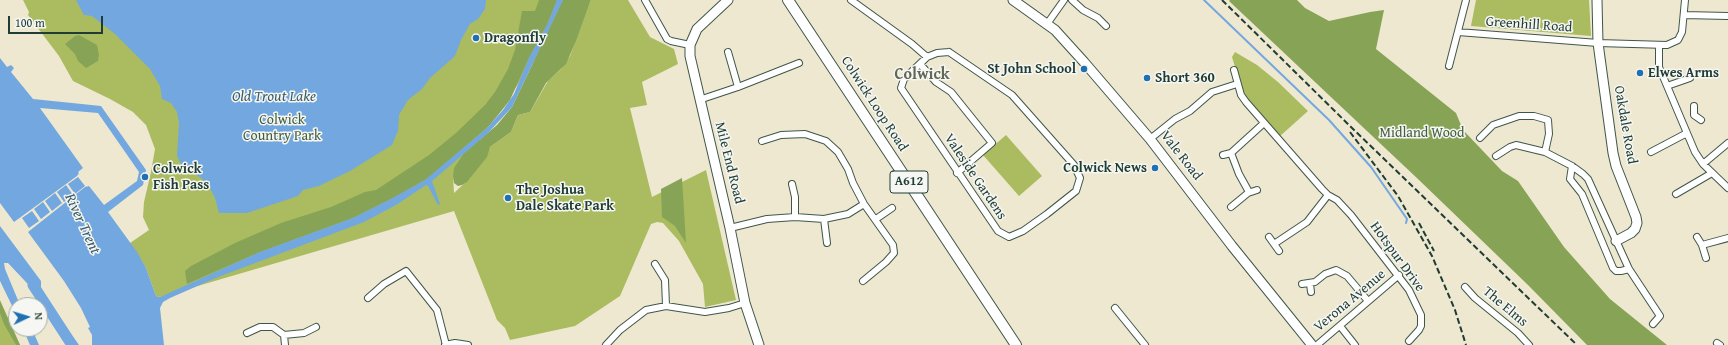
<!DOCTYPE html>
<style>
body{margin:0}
#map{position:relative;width:1728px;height:345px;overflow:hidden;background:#eee8d0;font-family:"Gentium Book Plus",serif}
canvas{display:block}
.north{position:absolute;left:8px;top:297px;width:40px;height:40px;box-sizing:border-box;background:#f6f6f2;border:1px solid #a0aca6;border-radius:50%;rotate:86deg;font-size:11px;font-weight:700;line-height:16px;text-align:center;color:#1f3d34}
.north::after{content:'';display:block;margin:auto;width:14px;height:18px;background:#1f6fb2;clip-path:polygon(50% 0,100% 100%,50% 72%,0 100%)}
.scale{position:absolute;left:8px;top:16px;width:95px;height:18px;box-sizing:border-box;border:2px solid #1f3d34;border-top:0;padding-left:5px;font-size:12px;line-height:14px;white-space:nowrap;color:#1f3d34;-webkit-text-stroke:3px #f6f6f2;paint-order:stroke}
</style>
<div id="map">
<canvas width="1728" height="345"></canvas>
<div class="north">N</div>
<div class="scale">100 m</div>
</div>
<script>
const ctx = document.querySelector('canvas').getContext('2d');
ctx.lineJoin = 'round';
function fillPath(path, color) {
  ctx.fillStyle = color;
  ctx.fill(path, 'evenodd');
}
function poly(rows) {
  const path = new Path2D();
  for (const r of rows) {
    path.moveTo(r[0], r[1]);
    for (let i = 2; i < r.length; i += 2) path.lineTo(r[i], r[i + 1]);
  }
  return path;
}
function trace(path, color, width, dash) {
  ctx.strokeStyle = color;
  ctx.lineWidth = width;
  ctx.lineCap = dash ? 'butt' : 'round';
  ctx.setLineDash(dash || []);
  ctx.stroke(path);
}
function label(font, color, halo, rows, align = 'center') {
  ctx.font = font + ' "Gentium Book Plus",serif';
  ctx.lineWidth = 3;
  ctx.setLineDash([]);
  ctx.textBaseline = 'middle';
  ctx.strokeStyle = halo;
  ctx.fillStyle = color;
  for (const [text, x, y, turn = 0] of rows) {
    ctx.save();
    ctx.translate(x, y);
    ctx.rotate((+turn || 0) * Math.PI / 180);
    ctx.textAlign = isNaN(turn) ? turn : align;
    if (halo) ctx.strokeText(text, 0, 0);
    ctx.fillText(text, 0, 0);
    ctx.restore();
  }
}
const green = poly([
 [23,0,577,0,453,177,454,193,470,178,490,147,511,132,518,115,530,112,548,81,561,69,570,56,591,0,628,0,650,37,674,49,678,64,642,82,647,105,630,108,652,197,706,170,736,300,705,307,703,284,679,241,663,223,657,222,651,224,620,296,575,326,510,340,505,328,497,320,454,211,160,297,156,296,146,268,130,243,149,230,143,217,144,202,151,172,155,149,146,125,133,112,110,99,73,81,59,56,28,15,29,12],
 [1476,0,1589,0,1591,36,1471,26],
 [1235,52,1257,65,1278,82,1308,111,1279,137,1246,97,1241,87,1232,57],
 [1006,135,1042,176,1019,196,983,155],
 [0,300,20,345,0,345]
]);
const forest = poly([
 [539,0,557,0,548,23,529,58,510,100,490,125,437,171,425,180,391,199,353,218,260,252,187,284,185,271,191,266,235,243,281,223,331,207,365,192,376,190,429,155,456,133,485,105,495,92,508,69,515,50,522,11,535,11],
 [563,0,591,0,576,41,566,64,546,83,530,112,518,115,511,132,490,147,487,157,467,182,462,185,458,186,454,183,453,177,454,168,464,153,497,125,512,107],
 [1230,0,1297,0,1305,8,1329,21,1370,12,1384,10,1376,49,1456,113,1463,130,1502,171,1518,181,1564,247,1610,299,1667,345,1587,345,1528,285,1419,180,1229,1],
 [79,35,97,45,99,55,98,61,86,68,78,61,75,54,65,44,75,36],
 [682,178,686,243,675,226,662,217,661,189],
 [0,301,20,345,16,345,4,324,0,313]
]);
const water = poly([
 [76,0,486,0,485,9,478,19,470,24,461,40,455,56,430,78,422,89,408,100,399,115,398,131,392,145,350,171,319,186,303,190,298,196,247,213,219,213,215,198,208,184,200,177,184,168,180,162,177,156,179,123,177,112,171,103,162,99,160,86,150,69,115,34,92,16,84,15],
 [557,0,563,0,512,107,488,133,432,181,440,204,438,205,428,186,426,185,396,205,364,222,218,277,170,298,163,302,160,308,164,345,92,345,92,335,88,328,90,327,81,308,64,281,28,232,85,187,89,186,104,205,137,181,139,172,98,113,40,108,83,168,78,172,79,173,77,176,14,222,0,203,0,58,7,67,11,65,14,68,11,72,33,99,101,106,146,170,143,185,108,212,137,252,146,268,156,296,160,297,260,252,353,218,391,199,425,180,487,128,503,110,514,94,529,58,548,23],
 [78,177,85,186,75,194,68,184],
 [66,185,73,195,64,202,57,192],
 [55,193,62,203,52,211,45,201],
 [43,202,50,212,41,219,34,209],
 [32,211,39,221,29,228,22,218],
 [0,226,41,281,41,288,45,295,42,295,41,298,8,263,4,263,5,269,20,305,16,305,16,314,0,281],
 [57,318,60,319,79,345,67,345,56,321],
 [23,329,32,329,39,345,30,345]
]);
const stream = poly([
 [1204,0,1329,120,1371,167,1407,219,1406,223]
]);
const river = poly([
 [33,285,72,345]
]);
const street = poly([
 [645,0,667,39,671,41,690,45],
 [851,0,912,44,927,57],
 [1072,0,1083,10,1098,18,1106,26],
 [1684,15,1728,16],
 [1047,24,1064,0],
 [1458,32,1598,43,1667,45,1678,40,1682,32,1685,0],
 [1659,45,1659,67,1695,152,1703,164,1728,188],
 [728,52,738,87],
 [949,52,1012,95,1074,165,1080,178,1076,191,1047,214,1023,231,1009,237,998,231,901,88,904,79,927,57,937,53,949,52],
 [920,64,936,82,951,92,992,143,957,173],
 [1449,66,1466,0],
 [1234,70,1241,95,1246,102,1322,189,1328,195,1337,200,1351,215,1409,290,1421,315,1421,326,1419,330,1409,341],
 [1667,86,1690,78],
 [699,100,738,87,799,63],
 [1694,106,1694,115,1701,120],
 [1480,138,1493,125,1519,116,1534,116,1548,120,1549,134,1545,152],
 [1150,139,1175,119,1190,111,1212,92,1237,84],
 [762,141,781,135,805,134,826,141,838,152,848,169,853,183,864,204,893,245,894,253,886,262,863,281],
 [1651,152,1687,133],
 [1231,153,1239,174,1249,192],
 [1223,155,1231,153,1264,123],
 [1496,156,1510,147,1516,145,1545,152,1572,166,1583,174,1588,179,1629,269,1660,316,1653,324],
 [1703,164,1728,143],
 [1572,166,1570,179,1582,194,1613,268,1616,271,1621,271,1629,269],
 [792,184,795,197,795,217],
 [1676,194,1712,173],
 [1231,207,1248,193,1257,190],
 [824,219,827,243],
 [876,219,892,208],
 [730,228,767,219,795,217,824,219,848,214,864,204],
 [1269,237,1279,251],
 [1697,237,1702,245,1706,258],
 [1274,244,1307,222,1328,195],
 [1702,245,1728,238],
 [655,264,665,280,666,306],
 [1302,284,1315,282,1325,274,1336,270,1347,276,1368,301],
 [1310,284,1311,292],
 [1465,287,1475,298,1518,333,1529,345],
 [368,298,384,284,406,271,437,310,446,345],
 [1115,308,1145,345],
 [1340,326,1355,345],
 [247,333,260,327,273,327,284,335,304,333,316,327],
 [284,335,285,345],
 [1717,343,1720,345],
 [445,345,455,343,468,345],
 [606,345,620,330,646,310,666,306,705,312,729,308,745,303],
 [1317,345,1399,275]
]);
const secondary = poly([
 [728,0,697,29,690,45,690,56,730,228,745,303,759,345],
 [1013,0,1055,30,1084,62,1150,139,1232,246,1312,345],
 [1597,0,1598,43,1613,153,1616,166,1636,217,1637,223,1635,229,1631,233,1616,241]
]);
const primary = poly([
 [788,0,1016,345]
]);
const rail = poly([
 [1222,0,1351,127,1577,345],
 [1350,132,1398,196,1432,256,1455,310,1466,345],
 [1419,223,1434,251]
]);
const markers = [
 [476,38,4,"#1f6fb2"],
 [1084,69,4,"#1f6fb2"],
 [1640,73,4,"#1f6fb2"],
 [1147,78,4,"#1f6fb2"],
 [1155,168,4,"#1f6fb2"],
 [145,177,4,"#1f6fb2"],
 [508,198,4,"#1f6fb2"]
];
const shields = [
 [909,182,38]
];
const shieldNames = [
 ["A612",909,182]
];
const streetNames = [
 ["Greenhill Road",1529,25,4],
 ["Colwick Loop Road",874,104,57],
 ["Oakdale Road",1625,125,80],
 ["Vale Road",1181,156,52],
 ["Mile End Road",729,163,76],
 ["Valeside Gardens",975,177,56],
 ["Hotspur Drive",1397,257,54],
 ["Verona Avenue",1350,301,-40],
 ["The Elms",1505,307,40]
];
const poiNames = [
 ["Dragonfly",484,38],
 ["St John School",1076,69,"right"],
 ["Elwes Arms",1648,73],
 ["Short 360",1155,78],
 ["Colwick News",1147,168,"right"],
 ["Colwick",153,169],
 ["Fish Pass",153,185],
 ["The Joshua",516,190],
 ["Dale Skate Park",516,206]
];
const parkNames = [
 ["Colwick",282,120],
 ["Country Park",282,136],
 ["Midland Wood",1422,133]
];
const waterNames = [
 ["Old Trout Lake",274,97],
 ["River Trent",82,224,65]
];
const quarterNames = [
 ["Colwick",922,75]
];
fillPath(green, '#aabc5f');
fillPath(forest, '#87a456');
fillPath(water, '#73a7e0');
trace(stream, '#73a7e0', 2);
trace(river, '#73a7e0', 11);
trace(street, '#3e574b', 8);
trace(secondary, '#3e574b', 11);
trace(primary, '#3e574b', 12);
trace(street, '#fff', 6);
trace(secondary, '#fff', 9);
trace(primary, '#fff', 10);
trace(rail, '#1f3d34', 2, [6, 3]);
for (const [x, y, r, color] of markers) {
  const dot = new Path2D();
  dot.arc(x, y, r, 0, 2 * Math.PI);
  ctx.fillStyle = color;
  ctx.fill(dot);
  trace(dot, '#f6f6f2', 1.5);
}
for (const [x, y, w] of shields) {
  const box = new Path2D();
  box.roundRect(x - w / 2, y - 11, w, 22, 3);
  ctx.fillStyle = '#f6f6f2';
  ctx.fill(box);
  trace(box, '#1f3d34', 1);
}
label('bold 13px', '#1f3d34', null, shieldNames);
label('14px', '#1f3d34', '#f6f6f2', streetNames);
label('bold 14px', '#1f3d34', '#f6f6f2', poiNames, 'left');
label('14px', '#425d3f', '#f6f6f2', parkNames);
label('italic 15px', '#385d68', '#f6f6f2', waterNames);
label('bold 16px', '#616756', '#f6f6f2', quarterNames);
</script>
